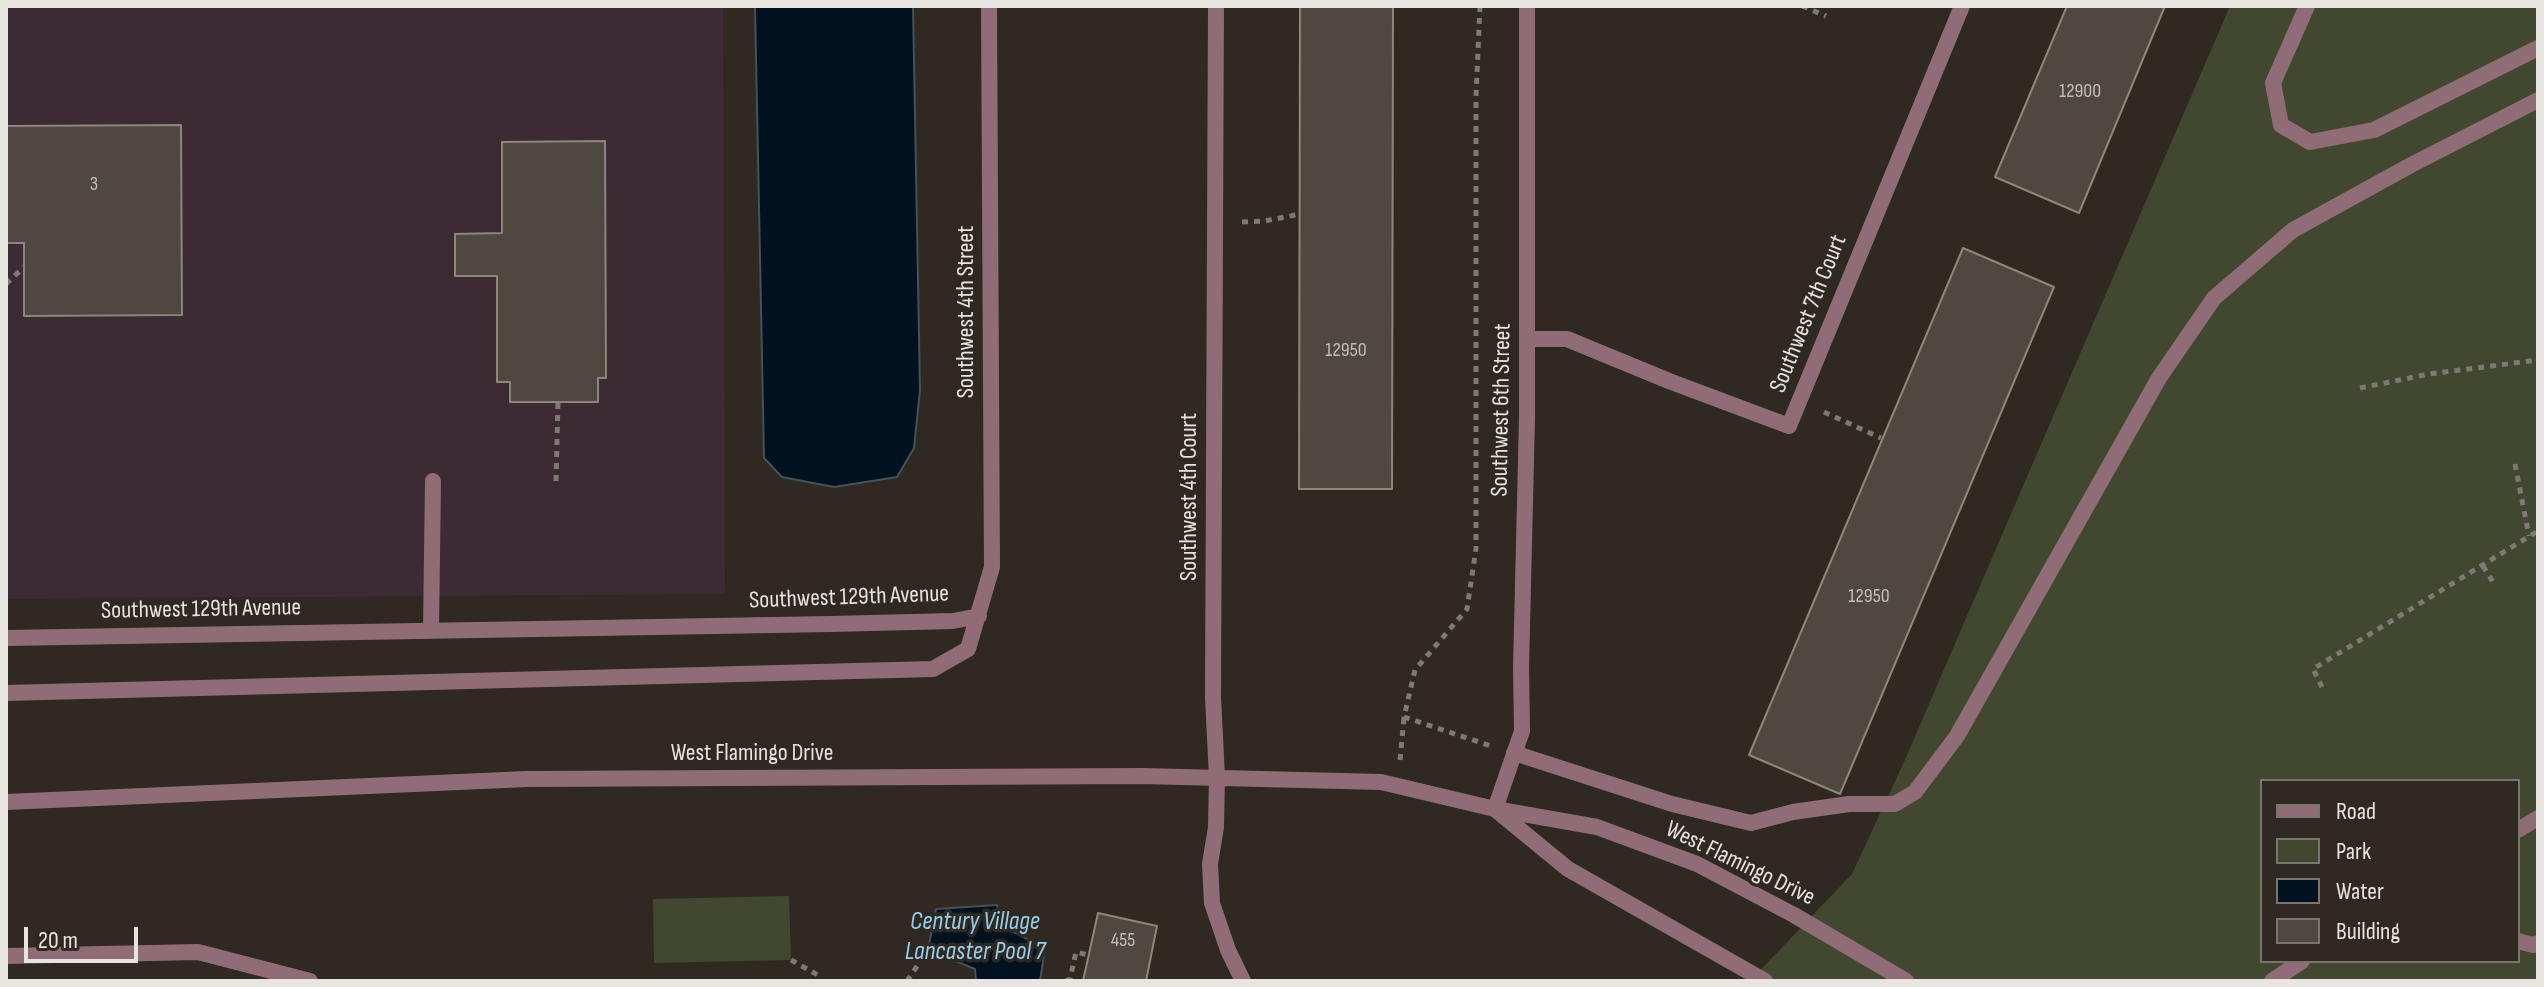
<!DOCTYPE html>
<style>
body{margin:0}
#map{position:relative;width:2544px;height:987px;overflow:hidden;background:#2f2921;font-family:"Sofia Sans Condensed",sans-serif}
canvas{display:block}
.frame{position:absolute;inset:0;border:8px solid #e8e4df;pointer-events:none}
.legend{position:absolute;left:2260px;top:779px;width:260px;height:184px;box-sizing:border-box;background:#2f2921;border:2px solid #79746d;margin:0;padding:10px 14px;list-style:none;font-size:24px;color:#e8e4df}
.legend li{display:flex;align-items:center;gap:16px;height:40px}
.legend b{width:40px;border:2px solid #79746d}
.scale{position:absolute;left:24px;top:927px;width:114px;height:36px;box-sizing:border-box;border:4px solid #e8e4df;border-top:0;padding-left:10px;font-size:24px;line-height:28px;white-space:nowrap;color:#e8e4df;-webkit-text-stroke:6px #2f2921;paint-order:stroke}
</style>
<div id="map">
<canvas width="2544" height="987"></canvas>
<div class="frame"></div>
<ul class="legend">
<li><b style="height:10px;background:#906d76"></b>Road</li>
<li><b style="height:22px;background:#424730"></b>Park</li>
<li><b style="height:22px;background:#00121f"></b>Water</li>
<li><b style="height:22px;background:#4f4840"></b>Building</li>
</ul>
<div class="scale">20 m</div>
</div>
<script>
const ctx = document.querySelector('canvas').getContext('2d');
ctx.lineJoin = 'round';
function fillPath(path, color) {
  ctx.fillStyle = color;
  ctx.fill(path, 'evenodd');
}
function poly(rows) {
  const path = new Path2D();
  for (const r of rows) {
    path.moveTo(r[0], r[1]);
    for (let i = 2; i < r.length; i += 2) path.lineTo(r[i], r[i + 1]);
  }
  return path;
}
function trace(path, color, width, dash) {
  ctx.strokeStyle = color;
  ctx.lineWidth = width;
  ctx.lineCap = dash ? 'butt' : 'round';
  ctx.setLineDash(dash || []);
  ctx.stroke(path);
}
function label(font, color, halo, rows, align = 'center') {
  ctx.font = font + ' "Sofia Sans Condensed",sans-serif';
  ctx.lineWidth = 7;
  ctx.setLineDash([]);
  ctx.textBaseline = 'middle';
  ctx.strokeStyle = halo;
  ctx.fillStyle = color;
  for (const [text, x, y, turn = 0] of rows) {
    ctx.save();
    ctx.translate(x, y);
    ctx.rotate((+turn || 0) * Math.PI / 180);
    ctx.textAlign = isNaN(turn) ? turn : align;
    if (halo) ctx.strokeText(text, 0, 0);
    ctx.fillText(text, 0, 0);
    ctx.restore();
  }
}
const commercial = poly([
 [6,6,723,6,725,594,6,599]
]);
const green = poly([
 [2230,6,2538,6,2538,981,1750,981,1852,874,1904,762],
 [2262,781,2518,781,2518,961,2262,961],
 [789,896,791,960,654,963,653,899]
]);
const water = poly([
 [755,6,913,6,920,390,914,448,897,477,834,487,782,477,764,458,755,6],
 [997,905,1004,927,1045,948,1040,981,976,981,975,969,928,950,936,909,997,905]
]);
const building = poly([
 [1300,6,1393,6,1392,489,1299,489,1300,6],
 [2067,6,2165,6,2079,213,1995,177,2067,6],
 [181,125,182,315,24,316,24,243,6,243,6,126,181,125],
 [605,141,606,378,598,378,598,402,510,402,510,382,497,382,497,276,455,276,455,234,502,233,502,142,605,141],
 [1963,248,2054,287,1840,794,1749,755,1963,248],
 [1098,913,1157,926,1146,981,1083,981,1098,913]
]);
const path = poly([
 [1480,6,1476,96,1476,549,1467,609,1415,670,1404,717,1491,746],
 [1802,6,1826,16],
 [1242,222,1265,221,1300,214],
 [6,284,24,267],
 [2360,388,2429,374,2538,360],
 [1824,412,1881,438],
 [2515,464,2529,536],
 [556,481,558,402],
 [2483,566,2493,582],
 [2322,687,2313,669,2538,531],
 [1400,760,1404,718],
 [791,960,818,975,819,981],
 [907,981,928,950],
 [1066,981,1070,979,1076,952,1088,955]
]);
const service = poly([
 [2307,6,2273,83,2281,125,2310,142,2374,130,2538,48],
 [431,630,433,481],
 [1514,753,1672,804,1751,823,1793,812,1849,804,1895,804,1915,792,1957,736,2159,378,2214,298,2293,230,2411,165,2538,100],
 [2518,830,2538,818],
 [2518,941,2533,945,2538,943],
 [2272,981,2302,961]
]);
const minor = poly([
 [1216,6,1213,697,1217,777,1216,827,1210,864,1212,903,1228,950,1243,981],
 [1527,339,1567,339,1669,381,1789,426,1962,6],
 [6,638,831,624,953,621,979,616],
 [6,693,933,669,968,649,992,567,989,6],
 [6,802,527,779,1142,776,1381,782,1495,809,1597,827,1697,864,1794,915,1906,981],
 [1495,809,1522,731,1521,668,1527,418,1527,6],
 [1496,810,1568,869,1765,981],
 [6,956,198,952,310,981]
]);
const numberNames = [
 ["12900",2080,92],
 ["3",94,185],
 ["12950",1346,351],
 ["12950",1869,597],
 ["455",1123,941]
];
const streetNames = [
 ["Southwest 4th Street",967,312,-90],
 ["Southwest 7th Court",1809,314,-68],
 ["Southwest 6th Street",1502,410,-89],
 ["Southwest 4th Court",1190,497,-90],
 ["Southwest 129th Avenue",849,598,-2],
 ["Southwest 129th Avenue",201,610,-1],
 ["West Flamingo Drive",752,754],
 ["West Flamingo Drive",1740,864,26]
];
const waterNames = [
 ["Century Village",975,922],
 ["Lancaster Pool 7",975,952]
];
fillPath(commercial, '#3d2b33');
fillPath(green, '#424730');
fillPath(water, '#00121f');
trace(water, '#465159', 2);
fillPath(building, '#4f4840');
trace(building, '#8d867d', 2);
trace(path, '#7e7972', 5, [6, 6]);
trace(service, '#906d76', 16);
trace(minor, '#906d76', 16);
label('20px', '#c2bdb7', null, numberNames);
label('24px', '#e8e4df', '#2f2921', streetNames);
label('italic 26px', '#96cfee', '#2f2921', waterNames);
</script>
